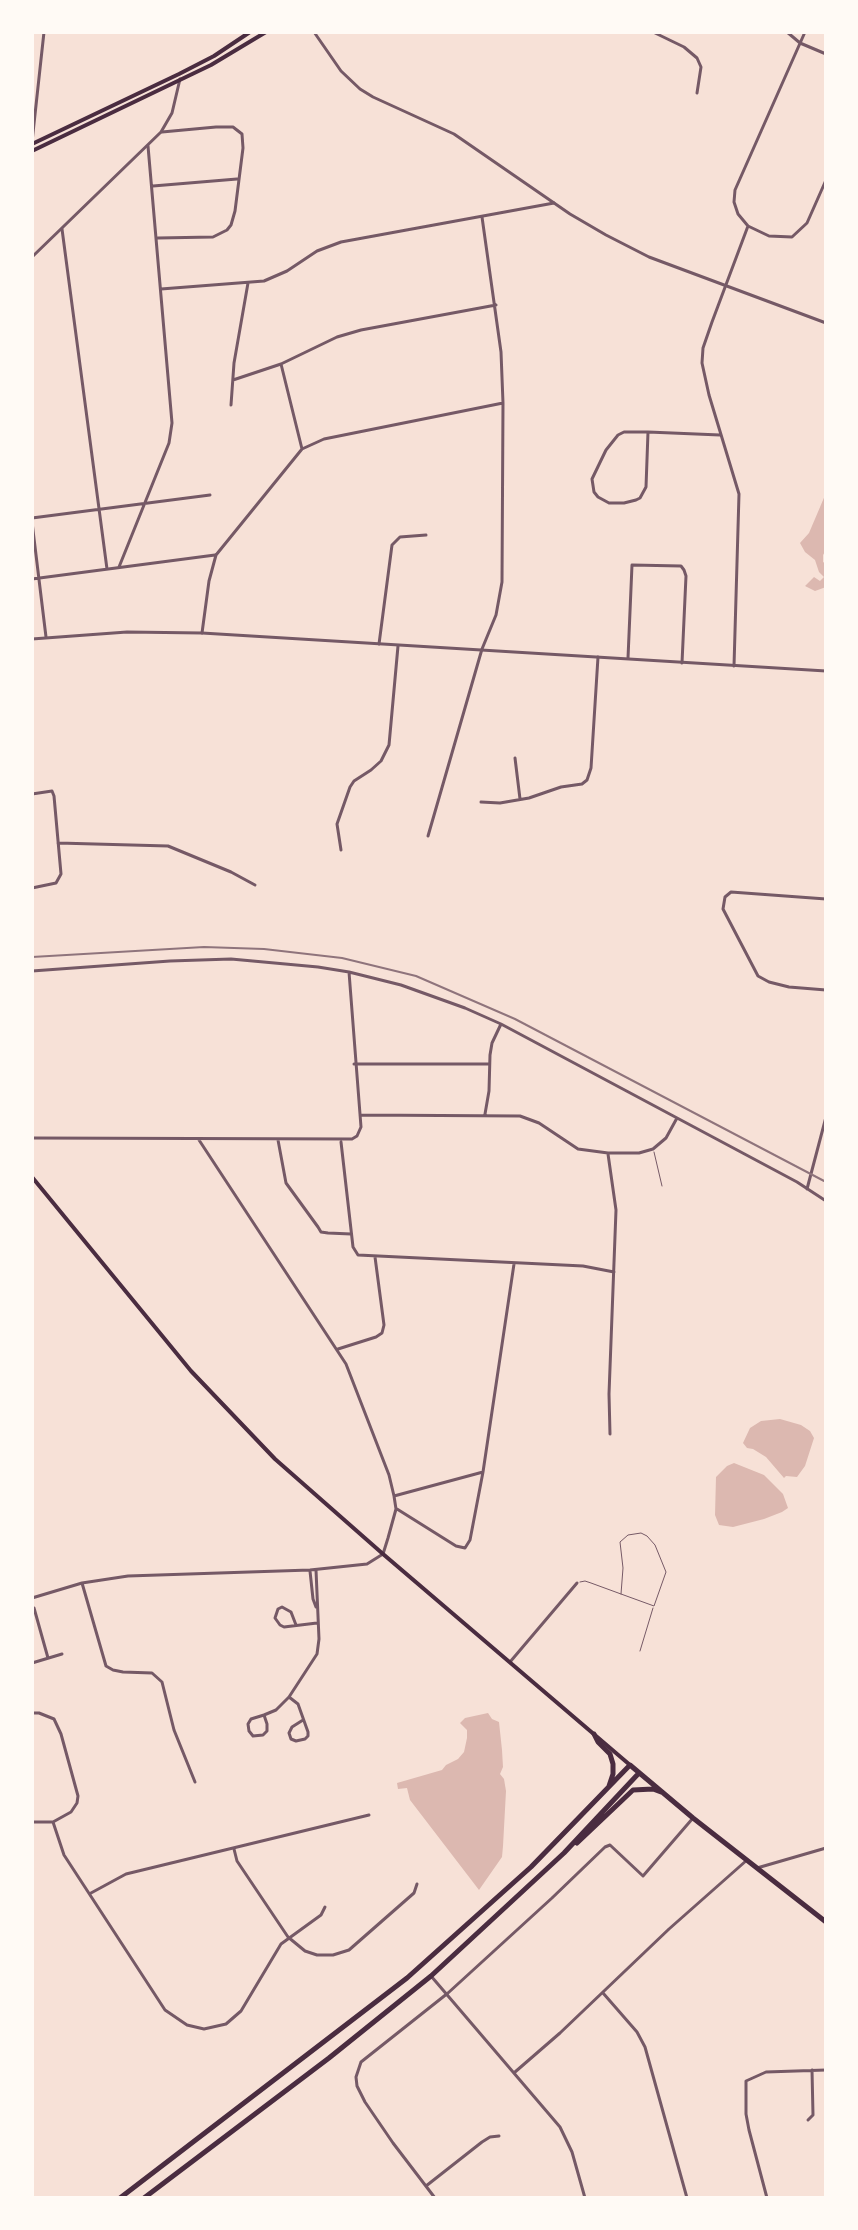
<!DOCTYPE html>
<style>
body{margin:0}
#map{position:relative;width:858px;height:2230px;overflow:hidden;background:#f7e1d7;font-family:"Source Sans 3",sans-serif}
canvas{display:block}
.frame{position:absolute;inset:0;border:34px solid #fffaf5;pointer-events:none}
</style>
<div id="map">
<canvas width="858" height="2230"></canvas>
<div class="frame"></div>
</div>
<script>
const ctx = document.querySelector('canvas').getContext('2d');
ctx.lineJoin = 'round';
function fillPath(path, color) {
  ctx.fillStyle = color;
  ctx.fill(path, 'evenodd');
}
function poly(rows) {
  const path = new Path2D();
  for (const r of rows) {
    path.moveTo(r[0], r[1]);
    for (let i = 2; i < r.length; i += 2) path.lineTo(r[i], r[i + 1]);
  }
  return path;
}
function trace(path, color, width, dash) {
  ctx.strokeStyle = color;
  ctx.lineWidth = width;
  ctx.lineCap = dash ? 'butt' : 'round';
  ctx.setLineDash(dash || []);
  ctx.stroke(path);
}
const water = poly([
 [826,493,826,550,823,555,823,562,826,564,826,587,815,591,805,586,814,577,820,581,824,577,819,572,815,560,805,552,800,543,809,533],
 [780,1419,801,1425,810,1431,814,1438,805,1466,797,1477,786,1476,784,1478,766,1457,753,1449,747,1448,743,1443,750,1428,761,1421],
 [734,1463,764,1475,783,1494,788,1508,782,1512,764,1519,733,1527,719,1525,715,1515,716,1477,727,1466],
 [488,1713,492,1719,499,1722,502,1750,503,1767,500,1774,504,1779,506,1791,503,1846,502,1857,479,1890,410,1800,407,1788,398,1789,397,1783,442,1770,446,1765,458,1759,464,1752,467,1738,467,1730,460,1723,465,1718]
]);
const service = poly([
 [654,1152,662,1186],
 [580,1582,585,1581,591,1583,621,1594,654,1606,666,1572,655,1545,647,1536,641,1533,628,1535,620,1542,623,1568,621,1594],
 [640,1651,653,1608]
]);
const minor = poly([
 [653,32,684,47,697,58,701,67,697,93],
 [787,32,800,43,826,54],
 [805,32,735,190,734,202,738,214,748,226,769,236,792,237,807,223,826,180],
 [32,142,44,32],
 [153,186,237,179],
 [62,229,107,569],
 [158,238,213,237,227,230,231,225,235,211,243,148,242,134,233,127,216,127,162,132],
 [161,289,264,281,287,271,317,251,341,242,554,203],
 [281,364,302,449],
 [233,380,281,364,337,337,361,330,496,305],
 [231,405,234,363,248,283],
 [624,432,648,432,646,487,640,498,636,500,624,503,609,503,598,497,594,492,592,479,606,450,618,435,624,432],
 [648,432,720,435],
 [32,518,210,495],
 [32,522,46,637],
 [119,567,169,443,172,423,148,146],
 [32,579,215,555],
 [202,633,209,581,216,555,302,449,324,439,503,403],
 [379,644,392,545,400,537,426,535],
 [628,658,632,565,681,566,684,570,686,576,682,663],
 [734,666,739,494,709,395,702,363,703,348,712,322,748,226],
 [515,758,520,799],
 [32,794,52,791,54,796,61,874,56,883,32,888],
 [481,802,500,803,529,798,561,787,582,784,587,780,591,768,598,657],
 [428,836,482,649,496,615,502,582,503,403,501,352,482,217],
 [58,843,168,846,231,872,255,885],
 [341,850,337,824,350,787,354,781,371,770,381,761,389,745,398,646],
 [826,899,731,892,725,897,723,909,758,976,769,982,789,987,826,990],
 [32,971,170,961,231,959,318,967,349,972,401,985,465,1008,501,1024,797,1182,826,1201],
 [354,1064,489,1064],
 [485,1114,489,1091,490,1055,492,1043,501,1024],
 [360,1115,520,1116,539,1123,578,1149,608,1153,639,1153,653,1149,666,1138,677,1118],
 [32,1138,352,1139,357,1136,361,1127,349,972],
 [278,1140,286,1183,318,1227,321,1232,328,1233,351,1234],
 [341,1142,353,1247,358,1255,583,1266,614,1272],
 [608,1154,616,1210,609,1394,610,1434],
 [807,1189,826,1117],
 [338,1349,376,1337,382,1333,384,1325,375,1257],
 [394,1496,483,1472],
 [397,1509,456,1546,465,1548,470,1540,483,1472,514,1264],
 [310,1571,313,1599,316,1607],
 [82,1583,106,1666,113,1670,123,1672,152,1673,162,1682,174,1730,195,1782],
 [32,1598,82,1583,128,1576,310,1570,367,1564,383,1554,388,1538,396,1509,394,1496,389,1475,346,1364,199,1140],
 [34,1608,48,1658],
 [296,1625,291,1612,282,1607,278,1609,275,1618,280,1625,284,1627,317,1623],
 [510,1662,577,1583],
 [32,1663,62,1654],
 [289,1697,298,1704,308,1732,308,1736,305,1739,296,1741,291,1739,289,1733,292,1727,303,1720],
 [32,1713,39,1713,54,1719,61,1734,78,1796,77,1803,71,1812,53,1822,32,1822],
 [264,1715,276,1710,289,1697,317,1654,319,1639,316,1570],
 [264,1715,267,1724,267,1731,263,1735,253,1736,249,1731,248,1724,251,1719,264,1715],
 [53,1822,64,1855,165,2010,187,2025,204,2029,226,2024,241,2011,281,1944,321,1915,325,1907],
 [234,1849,237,1861,288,1937,305,1951,317,1955,333,1955,349,1950,414,1893,417,1884],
 [757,1868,826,1848],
 [91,1893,126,1874,369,1815],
 [431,1976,560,2127,572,2152,585,2198],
 [603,1993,637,2032,645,2047,687,2198],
 [515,2072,560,2033,669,1929,747,1860],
 [808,2120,813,2115,812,2070],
 [426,2186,482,2142,490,2137,499,2136],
 [435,2198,393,2143,365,2102,357,2086,356,2077,361,2062,448,1993,552,1898,605,1847,610,1845,643,1876,693,1818],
 [767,2198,749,2130,746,2114,746,2081,766,2072,826,2070]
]);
const tertiary = poly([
 [314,32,341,71,360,89,373,97,454,134,570,214,606,235,649,257,826,323],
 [32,257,161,132,172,113,180,79],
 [32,639,127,632,202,633,826,671]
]);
const primary = poly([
 [32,144,179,74,214,56,250,32],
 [32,151,211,65,266,32],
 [32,1177,191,1371,275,1459,383,1554,630,1765]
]);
const trunk = poly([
 [594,1734,598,1742,610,1754,613,1764,613,1774,609,1786],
 [577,1843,633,1790,653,1789,661,1792],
 [120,2198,407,1978,531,1867,630,1765,693,1818,826,1922],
 [144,2198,329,2058,431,1976,564,1853,639,1773]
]);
const rail = poly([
 [32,957,204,947,264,949,342,958,416,976,515,1019,826,1182]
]);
fillPath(water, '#dcb8b0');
trace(service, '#755966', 1);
trace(minor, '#755966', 3);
trace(tertiary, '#755966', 3);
trace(primary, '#4a2c40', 4);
trace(trunk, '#4a2c40', 5);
trace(rail, '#8f747c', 2);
</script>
